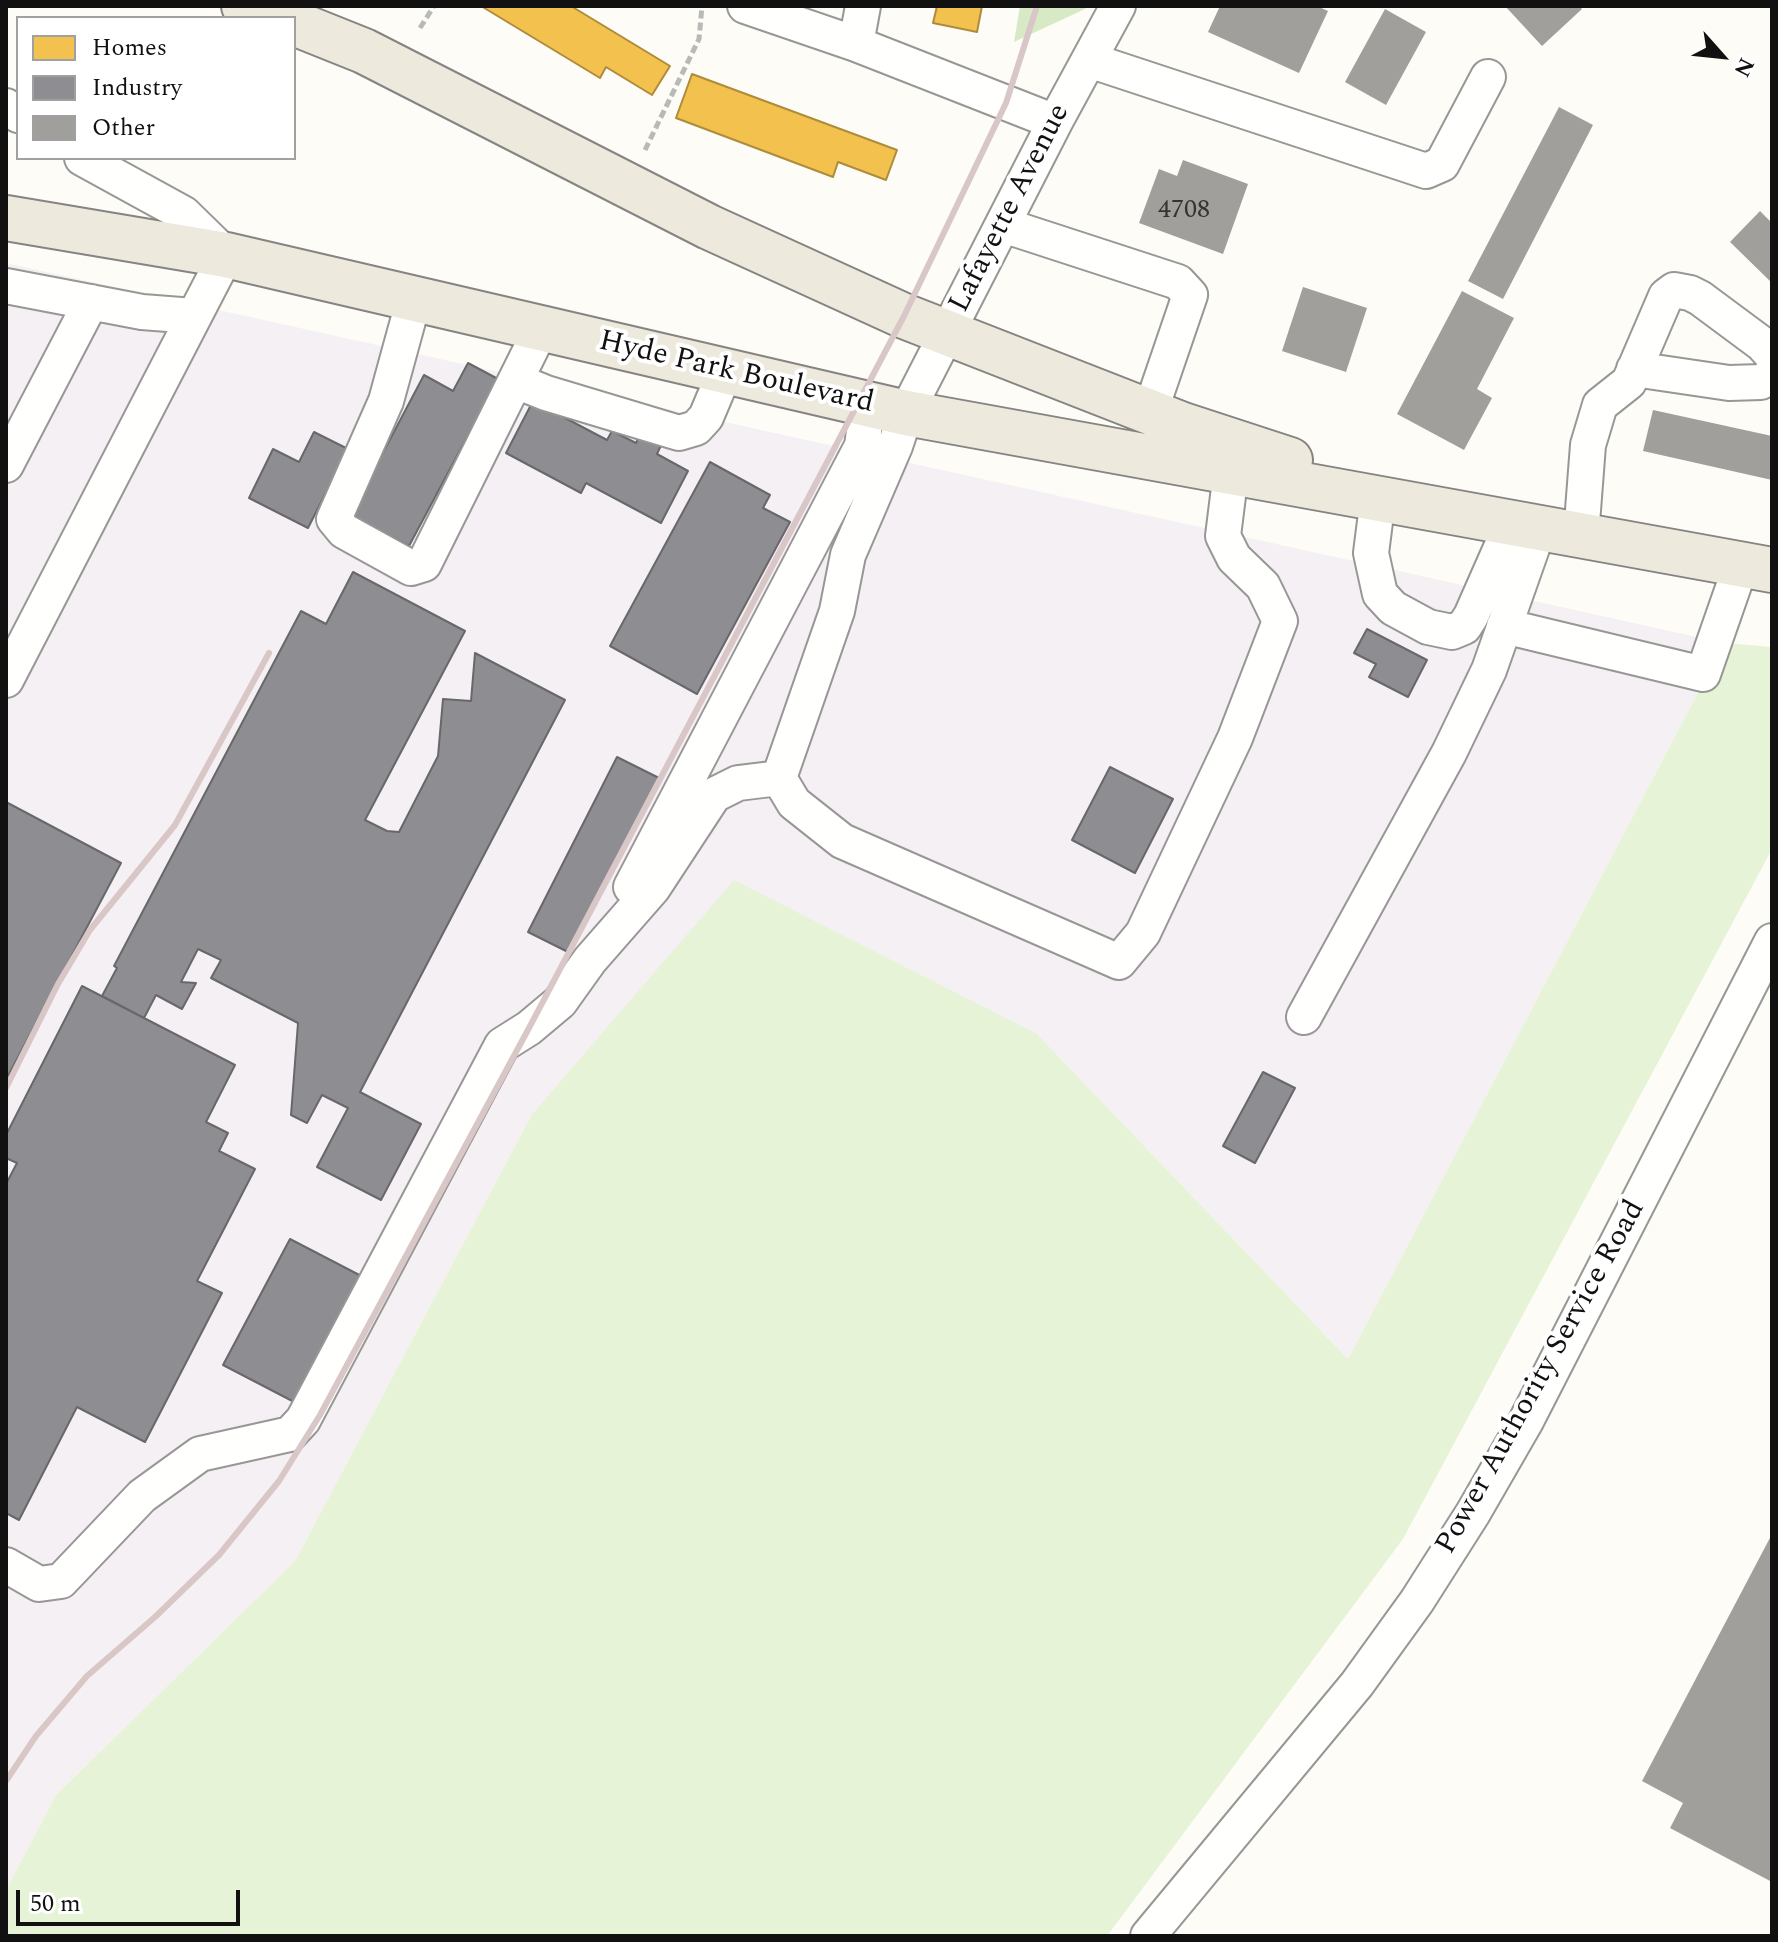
<!DOCTYPE html>
<style>
body{margin:0}
#map{position:relative;width:1778px;height:1942px;overflow:hidden;background:#fdfcf7;font-family:Spectral,serif}
canvas{display:block}
.frame{position:absolute;inset:0;border:8px solid #111;pointer-events:none}
.legend{position:absolute;left:16px;top:16px;width:280px;height:144px;box-sizing:border-box;background:#fff;border:2px solid #a0a0a0;margin:0;padding:10px 14px;list-style:none;font-size:24px;color:#111}
.legend li{display:flex;align-items:center;gap:16px;height:40px}
.legend b{width:40px;border:2px solid #a0a0a0}
.north{position:absolute;left:1682px;top:16px;width:80px;height:80px;-webkit-text-stroke:6px #fff;paint-order:stroke;rotate:117deg;font-size:22px;font-weight:700;line-height:32px;text-align:center;color:#111}
.north::after{content:'';display:block;margin:auto;width:28px;height:36px;background:#111;clip-path:polygon(50% 0,100% 100%,50% 72%,0 100%)}
.scale{position:absolute;left:16px;top:1890px;width:224px;height:36px;box-sizing:border-box;border:4px solid #111;border-top:0;padding-left:10px;font-size:24px;line-height:28px;white-space:nowrap;color:#111;-webkit-text-stroke:6px #fff;paint-order:stroke}
</style>
<div id="map">
<canvas width="1778" height="1942"></canvas>
<div class="frame"></div>
<ul class="legend">
<li><b style="height:22px;background:#f2c14e"></b>Homes</li>
<li><b style="height:22px;background:#8d8d92"></b>Industry</li>
<li><b style="height:22px;background:#a19f9c"></b>Other</li>
</ul>
<div class="north">N</div>
<div class="scale">50 m</div>
</div>
<script>
const ctx = document.querySelector('canvas').getContext('2d');
ctx.lineJoin = 'round';
function fillPath(path, color) {
  ctx.fillStyle = color;
  ctx.fill(path, 'evenodd');
}
function poly(rows) {
  const path = new Path2D();
  for (const r of rows) {
    path.moveTo(r[0], r[1]);
    for (let i = 2; i < r.length; i += 2) path.lineTo(r[i], r[i + 1]);
  }
  return path;
}
function trace(path, color, width, dash) {
  ctx.strokeStyle = color;
  ctx.lineWidth = width;
  ctx.lineCap = dash ? 'butt' : 'round';
  ctx.setLineDash(dash || []);
  ctx.stroke(path);
}
function label(font, color, halo, rows, align = 'center') {
  ctx.font = font + ' Spectral,serif';
  ctx.lineWidth = 8;
  ctx.setLineDash([]);
  ctx.textBaseline = 'middle';
  ctx.strokeStyle = halo;
  ctx.fillStyle = color;
  for (const [text, x, y, turn = 0] of rows) {
    ctx.save();
    ctx.translate(x, y);
    ctx.rotate((+turn || 0) * Math.PI / 180);
    ctx.textAlign = isNaN(turn) ? turn : align;
    if (halo) ctx.strokeText(text, 0, 0);
    ctx.fillText(text, 0, 0);
    ctx.restore();
  }
}
const industrial = poly([
 [6,263,1724,643,1348,1359,1037,1034,531,1116,295,1561,56,1795,6,1890]
]);
const green = poly([
 [1724,643,1772,647,1772,849,1403,1539,1107,1936,6,1936,6,1890,56,1795,295,1561,531,1116,734,880,1037,1034,1348,1359]
]);
const forest = poly([
 [1020,6,1087,6,1085,9,1014,42]
]);
const homes = poly([
 [481,6,571,6,670,66,652,95,606,67,600,78,481,6],
 [937,6,982,6,977,32,933,23,937,6],
 [692,74,897,150,886,180,838,162,833,177,676,118,692,74]
]);
const industry = poly([
 [468,363,498,379,409,546,350,515,424,375,453,391,468,363],
 [533,401,607,440,612,431,636,443,642,430,663,441,657,454,688,471,661,523,586,483,581,493,506,453,533,401],
 [314,432,348,449,308,528,249,498,273,449,299,462,314,432],
 [710,462,770,495,763,508,790,522,697,694,610,646,710,462],
 [353,572,465,631,365,820,387,831,399,832,438,756,443,699,471,701,475,653,565,700,360,1092,421,1124,381,1200,317,1167,348,1108,322,1095,307,1123,291,1115,298,1023,211,978,221,960,198,949,181,982,196,983,182,1009,156,995,144,1018,102,996,117,968,114,966,301,611,326,624,353,572],
 [1367,629,1427,660,1408,697,1369,677,1376,664,1354,653,1367,629],
 [617,757,659,778,570,953,528,932,617,757],
 [1110,767,1173,799,1135,873,1072,840,1110,767],
 [6,802,121,863,6,1080,6,802],
 [82,986,235,1065,206,1122,228,1133,219,1151,255,1169,197,1281,222,1293,145,1442,77,1407,19,1520,6,1513,6,1184,17,1163,6,1158,6,1135,82,986],
 [1263,1072,1295,1088,1255,1163,1223,1146,1263,1072],
 [290,1239,367,1279,300,1405,223,1365,290,1239]
]);
const building = poly([
 [1220,6,1317,6,1328,11,1299,73,1208,32],
 [1505,6,1579,6,1582,9,1542,46],
 [1385,9,1426,32,1386,105,1345,82],
 [1559,107,1593,125,1503,299,1468,281],
 [1183,160,1248,184,1223,254,1139,223,1159,169,1177,176],
 [1760,211,1772,223,1772,283,1730,242],
 [1303,287,1367,308,1346,372,1282,351],
 [1462,291,1514,318,1477,389,1492,398,1464,450,1397,414],
 [1653,410,1772,436,1772,480,1643,451],
 [1772,1534,1772,1882,1670,1828,1683,1803,1642,1781]
]);
const path = poly([
 [420,28,434,6],
 [645,150,699,39,702,6]
]);
const minor = poly([
 [745,6,856,44],
 [863,6,856,44,1055,122],
 [1118,6,1055,122,906,413,895,446,848,555,837,611,779,778,794,803,842,841,1119,962,1143,933,1235,738,1280,621,1263,586,1234,558,1223,536,1231,472],
 [1089,60,1426,171,1442,164,1488,77],
 [6,106,18,115],
 [1003,225,1178,282,1190,295,1150,412],
 [6,286,142,312,194,316],
 [414,299,386,401,334,519,344,531,411,568,424,564,541,329],
 [1634,369,1729,383,1761,382,1772,375],
 [516,381,546,393,679,433,696,428,706,417,725,372],
 [6,465,91,302],
 [1378,498,1371,553,1380,594,1393,608,1428,627,1452,632,1464,627,1471,616,1512,523],
 [1581,536,1588,445,1600,405,1629,382,1666,296,1674,290,1690,293,1700,298,1762,344,1772,355],
 [1504,626,1703,674,1741,565],
 [6,680,226,255,184,214,82,158],
 [631,887,862,446,866,417,871,406],
 [1304,1017,1449,753,1489,670,1539,528],
 [6,1565,39,1584,61,1581,142,1496,200,1454,290,1434,303,1420,502,1045,529,1028,560,1002,590,960,653,888,714,795,738,783,779,778],
 [1148,1936,1357,1684,1417,1601,1473,1513,1526,1421,1772,941]
]);
const major = poly([
 [244,6,280,18],
 [294,23,364,51,709,227,904,316,1183,425,1290,460],
 [6,218,226,255,906,413,1772,570]
]);
const rail = poly([
 [6,1088,58,984,90,930,175,825,269,653],
 [6,1781,36,1736,87,1676,155,1617,219,1555,279,1481,320,1415,529,1028,904,316,1006,103,1037,6]
]);
const numberNames = [
 ["4708",1184,212]
];
const streetNames = [
 ["Lafayette Avenue",1011,209,-63],
 ["Hyde Park Boulevard",736,374,13],
 ["Power Authority Service Road",1542,1378,-61]
];
fillPath(industrial, '#f5f0f3');
fillPath(green, '#e7f3d7');
fillPath(forest, '#d8eac5');
fillPath(homes, '#f2c14e');
trace(homes, '#ae8c3c', 2);
fillPath(industry, '#8d8d92');
trace(industry, '#68686b', 2);
fillPath(building, '#a19f9c');
trace(minor, '#979795', 38);
trace(major, '#858482', 48);
trace(path, '#b9b9b8', 5, [8, 4]);
trace(minor, '#fffffe', 34);
trace(major, '#ede9dc', 44);
trace(rail, '#d9c6c7', 6);
label('26px', '#353434', null, numberNames);
label('30px', '#111', '#fff', streetNames);
</script>
